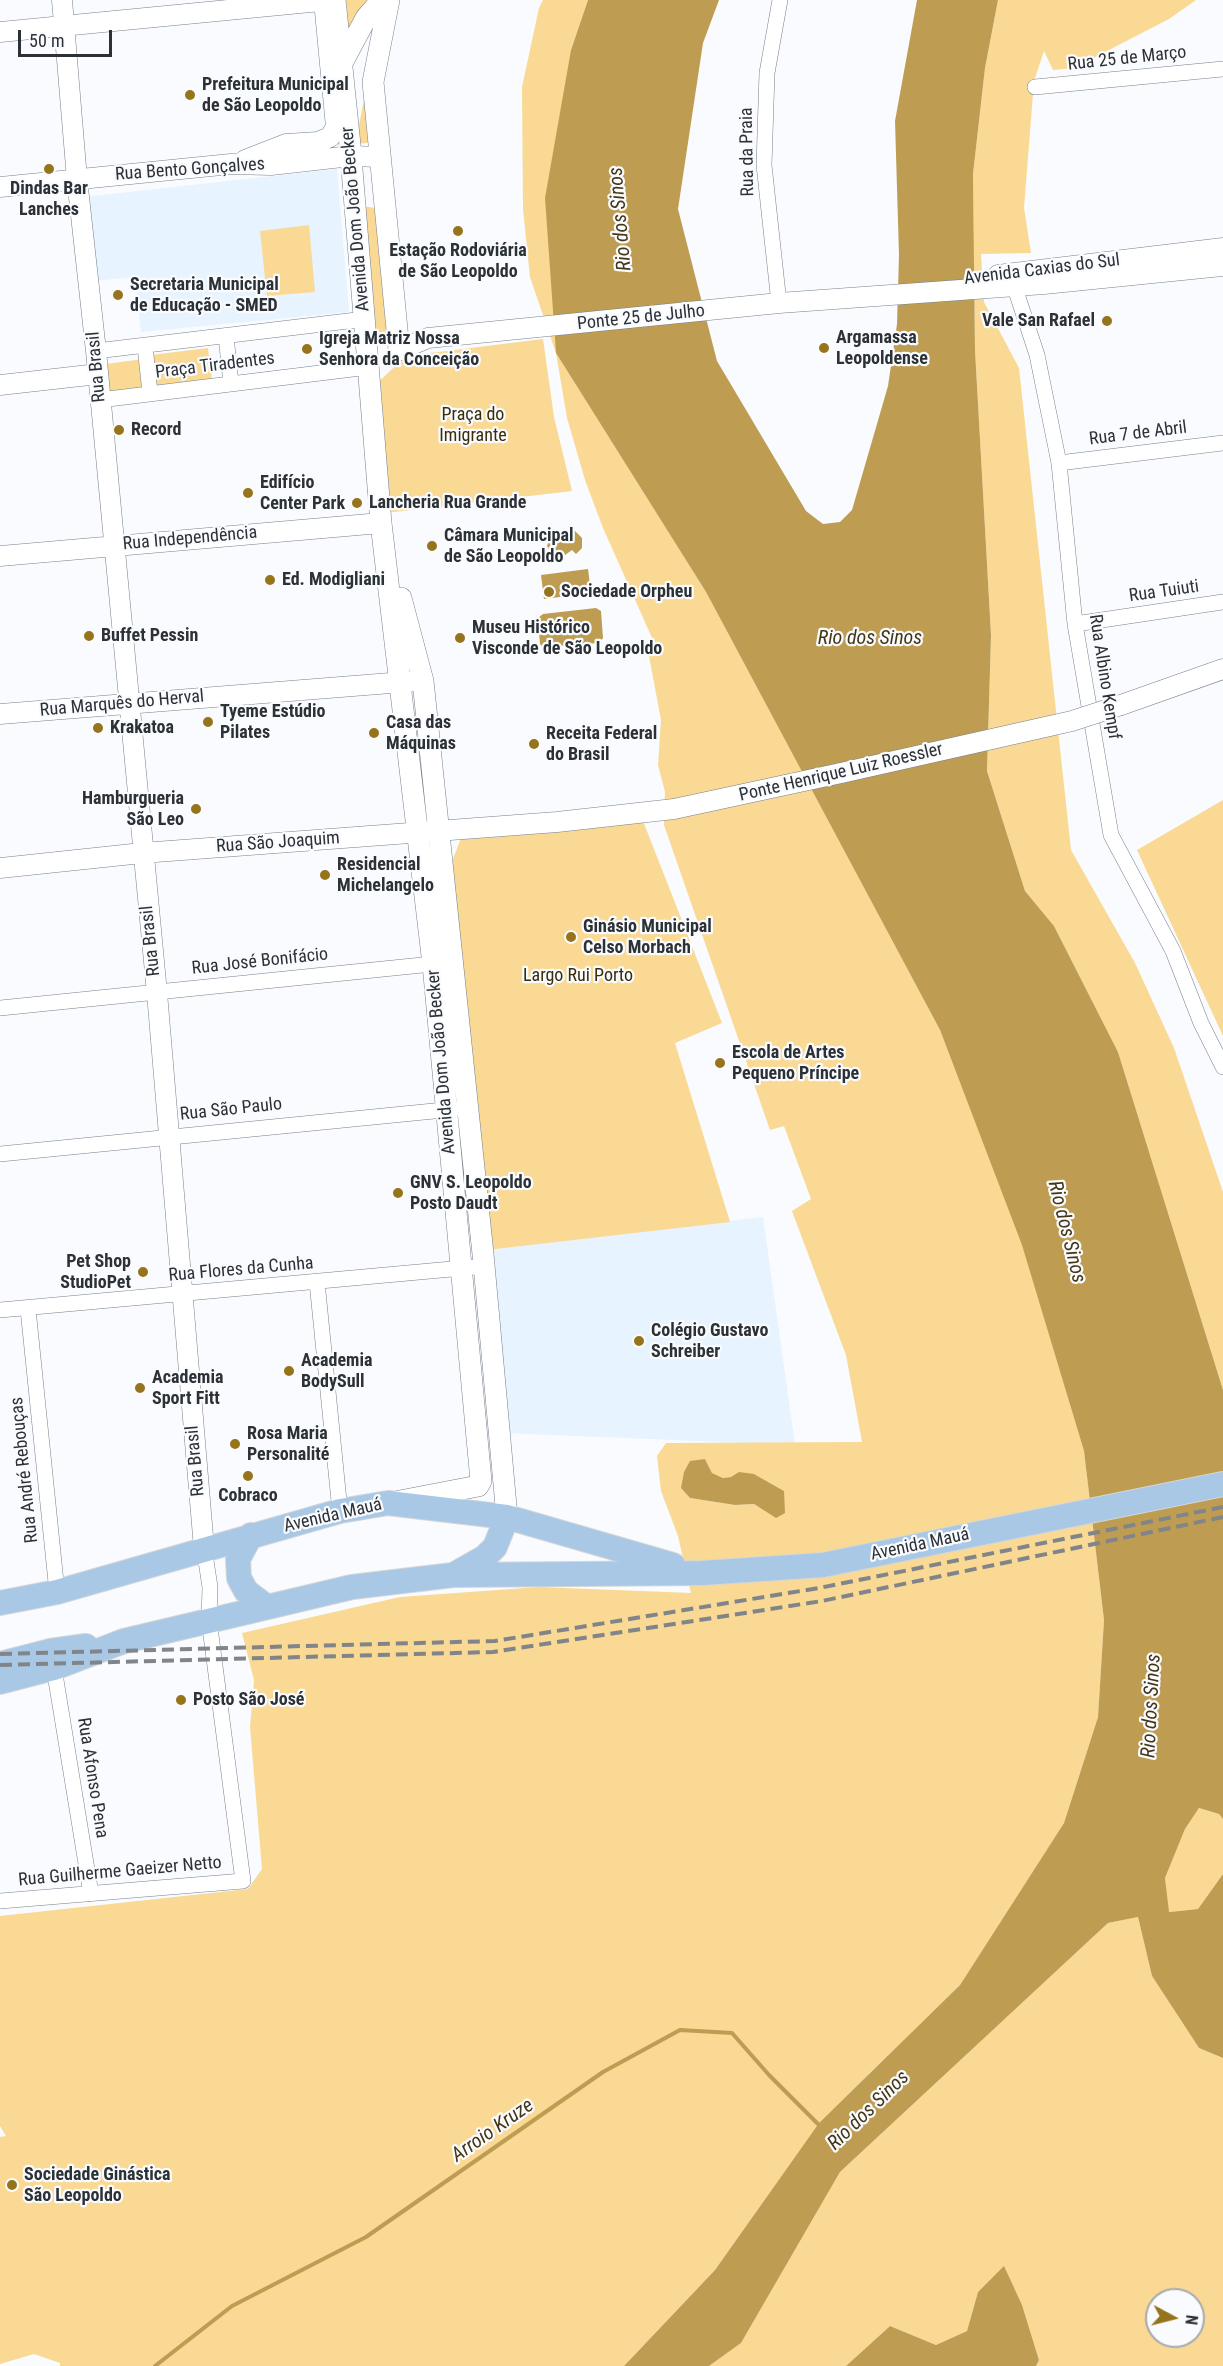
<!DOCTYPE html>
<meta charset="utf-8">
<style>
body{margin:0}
#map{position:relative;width:1223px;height:2366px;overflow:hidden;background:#f9fbfe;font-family:"Roboto Condensed",sans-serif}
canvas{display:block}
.north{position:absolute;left:1145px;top:2288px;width:60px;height:60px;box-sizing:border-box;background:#f9fbfe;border:2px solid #a7aaae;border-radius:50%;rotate:97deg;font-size:16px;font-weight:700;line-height:24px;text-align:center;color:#2c3136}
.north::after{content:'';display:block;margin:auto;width:21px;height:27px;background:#95741c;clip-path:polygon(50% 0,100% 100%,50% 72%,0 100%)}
.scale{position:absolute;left:18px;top:30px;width:94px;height:27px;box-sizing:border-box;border:3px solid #2c3136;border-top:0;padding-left:8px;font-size:18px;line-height:21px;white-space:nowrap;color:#2c3136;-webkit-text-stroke:4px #f9fbfe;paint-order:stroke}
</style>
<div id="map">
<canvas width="1223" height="2366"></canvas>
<div class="north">N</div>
<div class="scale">50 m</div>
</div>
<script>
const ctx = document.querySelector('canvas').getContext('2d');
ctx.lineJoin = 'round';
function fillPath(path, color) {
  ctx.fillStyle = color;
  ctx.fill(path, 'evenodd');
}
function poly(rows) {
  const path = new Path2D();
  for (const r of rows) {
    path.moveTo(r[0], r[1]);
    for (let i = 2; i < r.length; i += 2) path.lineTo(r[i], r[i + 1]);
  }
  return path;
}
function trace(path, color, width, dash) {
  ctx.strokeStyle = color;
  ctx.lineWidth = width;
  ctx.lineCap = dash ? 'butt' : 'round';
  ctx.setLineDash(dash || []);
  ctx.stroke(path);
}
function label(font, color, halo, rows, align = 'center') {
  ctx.font = font + ' "Roboto Condensed",sans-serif';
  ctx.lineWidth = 4.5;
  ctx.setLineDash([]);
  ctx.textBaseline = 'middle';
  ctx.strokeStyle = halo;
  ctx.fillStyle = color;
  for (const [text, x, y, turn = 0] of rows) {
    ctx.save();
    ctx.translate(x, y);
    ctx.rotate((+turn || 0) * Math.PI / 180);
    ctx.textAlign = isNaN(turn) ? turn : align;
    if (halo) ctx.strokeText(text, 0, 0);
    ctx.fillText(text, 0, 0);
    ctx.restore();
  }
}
const built = poly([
 [337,169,349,312,141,332,135,277,94,281,84,197],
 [763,1217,795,1445,505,1433,487,1250]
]);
const green = poly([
 [346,0,371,0,348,38],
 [543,0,588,0,571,50,556,353,706,592,940,1030,1023,1245,1084,1451,1104,1620,1098,1717,1064,1823,960,1985,819,2123,715,2270,624,2366,60,2366,60,2363,34,2354,0,2364,0,2137,6,2136,0,2126,0,1916,248,1889,262,1869,250,1727,254,1680,242,1633,400,1597,539,1587,691,1593,678,1536,661,1491,657,1456,666,1443,862,1442,846,1355,792,1211,811,1199,784,1126,770,1130,664,825,665,792,658,765,661,720,649,656,653,640,603,528,585,480,567,418,556,353,530,277,523,209,522,87,539,8],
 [705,1459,712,1473,723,1478,754,1474,784,1491,775,1517,754,1504,735,1505,690,1498,681,1488],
 [998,0,1196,0,1169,19,1074,68,1053,70,1044,51,1034,81,1024,208,1031,253,981,254,984,302,1019,368,1071,850,1135,963,1174,1048,1223,1192,1223,1390,1118,1052,1054,926,1025,891,987,771,991,635,975,350,973,174,985,68],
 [368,78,376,142,357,144,357,136],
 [361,206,376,208,387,330,384,340,376,339],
 [309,225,315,292,267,296,260,231],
 [543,339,554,417,572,491,386,513,373,387,406,356],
 [208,348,212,380,155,387,151,355],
 [143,359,147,387,103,393,99,365],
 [1223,800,1223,1036,1137,850],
 [643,821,722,1023,675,1043,730,1222,487,1250,451,888,453,859,461,838],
 [1199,1808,1219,1814,1223,1819,1223,1874,1198,1909,1168,1912,1165,1878,1185,1829],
 [1138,1917,1152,1976,1199,2048,1223,2058,1223,2366,1036,2366,1039,2360,1022,2305,1004,2267,978,2292,967,2331,936,2345,890,2326,846,2366,709,2366,741,2343,840,2172,1108,1923],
 [1157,2300,1193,2300,1193,2336,1157,2336]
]);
const water = poly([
 [588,0,719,0,703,43,678,209,717,361,806,511,823,524,840,522,852,510,888,386,897,324,899,255,895,121,917,0,998,0,985,68,973,174,975,350,991,635,987,771,1025,891,1054,926,1118,1052,1223,1390,1223,1819,1219,1814,1199,1808,1185,1829,1165,1878,1169,1912,1198,1909,1223,1874,1223,2058,1199,2048,1152,1976,1138,1917,1108,1923,840,2172,741,2343,709,2366,624,2366,715,2270,819,2123,960,1985,1064,1823,1098,1717,1104,1620,1084,1451,1022,1245,940,1030,706,592,556,353,545,198,571,50],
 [574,530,582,538,582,548,576,554,572,550,565,555,558,556,551,552,547,546,549,540,566,531],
 [588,569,591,593,544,599,541,575],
 [596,608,601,611,603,638,599,643,543,647,540,644,538,618,543,614],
 [705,1459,712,1473,723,1478,731,1477,739,1472,754,1474,784,1491,785,1513,776,1518,754,1504,735,1505,690,1498,681,1488,684,1472,690,1461],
 [1004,2266,1022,2305,1039,2360,1036,2366,846,2366,890,2326,936,2345,967,2331,978,2292]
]);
const stream = poly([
 [155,2366,232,2306,366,2237,603,2072,680,2030,732,2033,769,2075,821,2127]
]);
const minor = poly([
 [1035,87,1223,69],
 [1011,276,1037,355,1059,463,1075,624,1111,835,1173,951,1201,1023,1223,1067],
 [779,303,764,165,767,73,780,0],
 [226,336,231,384],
 [145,346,150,393],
 [96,351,365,319],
 [100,400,369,367],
 [1059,463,1223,443],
 [1075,624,1223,602],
 [0,1008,442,963],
 [0,1154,454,1109],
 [317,1282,340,1511],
 [28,1309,57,1592],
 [0,1310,485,1266],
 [54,1668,91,1894],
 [0,1901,243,1881,209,1620,210,1587,204,1548]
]);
const tertiary = poly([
 [62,0,77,179,96,351,157,993,204,1548],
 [0,32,331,0],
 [245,160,286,144,318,142,330,137,336,127,324,1],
 [0,187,231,164,271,165,351,156,380,157],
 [998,275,1223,248],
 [399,350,428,338,779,303,1044,284,1223,266],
 [0,385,98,374],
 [0,556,381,523],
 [1121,705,1223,669],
 [0,714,416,681],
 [0,868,142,853,557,822,674,809,841,773]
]);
const secondary = poly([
 [335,0,350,145,381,523,433,964,481,1481,478,1486,400,1501],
 [389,0,373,82,399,350],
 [341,65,366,18,378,4],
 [401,598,423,681,483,1254,507,1517]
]);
const primary = poly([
 [251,1535,238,1559,239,1578,246,1591,267,1607],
 [455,1574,485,1557,495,1547,507,1517],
 [0,1603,57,1592,340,1511,388,1503,507,1517,673,1565],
 [0,1664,50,1651,86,1646],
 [0,1682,54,1668,124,1641,352,1587,453,1575,702,1573,823,1565,1223,1484]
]);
const rail = poly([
 [0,1654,495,1641,819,1588,1223,1507],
 [0,1665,493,1652,822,1601,1223,1517]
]);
const tertiaryBridge = poly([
 [841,773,1072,721,1121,705]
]);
const markers = [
 [190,95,6,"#95741c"],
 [49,169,6,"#95741c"],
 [458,231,6,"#95741c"],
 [118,295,6,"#95741c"],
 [1107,321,6,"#95741c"],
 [824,348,6,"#95741c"],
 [307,349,6,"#95741c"],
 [119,430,6,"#95741c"],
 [248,493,6,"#95741c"],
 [357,503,6,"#95741c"],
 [432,546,6,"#95741c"],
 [270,580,6,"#95741c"],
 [549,592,6,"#95741c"],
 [89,636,6,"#95741c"],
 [460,638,6,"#95741c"],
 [208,722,6,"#95741c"],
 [98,728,6,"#95741c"],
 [374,733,6,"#95741c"],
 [534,744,6,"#95741c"],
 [196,809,6,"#95741c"],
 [325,875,6,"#95741c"],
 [571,937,6,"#95741c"],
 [720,1063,6,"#95741c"],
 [398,1193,6,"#95741c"],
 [143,1272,6,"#95741c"],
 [639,1341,6,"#95741c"],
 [289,1371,6,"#95741c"],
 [140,1388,6,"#95741c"],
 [235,1444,6,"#95741c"],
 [248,1476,6,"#95741c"],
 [181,1700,6,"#95741c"],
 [12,2185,6,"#95741c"]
];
const streetNames = [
 ["Rua 25 de Março",1127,59,-6],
 ["Rua da Praia",748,152,-91],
 ["Rua Bento Gonçalves",190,170,-4],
 ["Avenida Dom João Becker",356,219,-95],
 ["Avenida Caxias do Sul",1042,270,-7],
 ["Ponte 25 de Julho",641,318,-6],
 ["Praça Tiradentes",215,366,-7],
 ["Rua Brasil",97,367,-95],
 ["Rua 7 de Abril",1138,434,-7],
 ["Rua Independência",190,539,-5],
 ["Rua Tuiuti",1164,592,-8],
 ["Rua Albino Kempf",1104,677,81],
 ["Rua Marquês do Herval",122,704,-5],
 ["Ponte Henrique Luiz Roessler",841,773,-13],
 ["Rua São Joaquim",278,843,-4],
 ["Rua Brasil",151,941,-96],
 ["Rua José Bonifácio",260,962,-6],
 ["Avenida Dom João Becker",442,1062,-95],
 ["Rua São Paulo",231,1110,-6],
 ["Rua Flores da Cunha",241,1270,-5],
 ["Rua Brasil",196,1461,-95],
 ["Rua André Rebouças",25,1470,-96],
 ["Avenida Mauá",333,1516,-13],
 ["Avenida Mauá",920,1545,-12],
 ["Rua Afonso Pena",92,1778,81],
 ["Rua Guilherme Gaeizer Netto",120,1872,-5]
];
const poiNames = [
 ["Prefeitura Municipal",202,85],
 ["de São Leopoldo",202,106],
 ["Dindas Bar",49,189,"center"],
 ["Lanches",49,210,"center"],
 ["Estação Rodoviária",458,251,"center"],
 ["de São Leopoldo",458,272,"center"],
 ["Secretaria Municipal",130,285],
 ["de Educação - SMED",130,306],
 ["Vale San Rafael",1095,321,"right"],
 ["Argamassa",836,338],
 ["Leopoldense",836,359],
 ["Igreja Matriz Nossa",319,339],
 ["Senhora da Conceição",319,360],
 ["Record",131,430],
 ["Edifício",260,483],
 ["Center Park",260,504],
 ["Lancheria Rua Grande",369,503],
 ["Câmara Municipal",444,536],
 ["de São Leopoldo",444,557],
 ["Ed. Modigliani",282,580],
 ["Sociedade Orpheu",561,592],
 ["Museu Histórico",472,628],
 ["Visconde de São Leopoldo",472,649],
 ["Buffet Pessin",101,636],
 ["Tyeme Estúdio",220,712],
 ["Pilates",220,733],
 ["Casa das",386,723],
 ["Máquinas",386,744],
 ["Krakatoa",110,728],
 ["Receita Federal",546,734],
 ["do Brasil",546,755],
 ["Hamburgueria",184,799,"right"],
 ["São Leo",184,820,"right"],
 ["Residencial",337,865],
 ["Michelangelo",337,886],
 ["Ginásio Municipal",583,927],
 ["Celso Morbach",583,948],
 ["Escola de Artes",732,1053],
 ["Pequeno Príncipe",732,1074],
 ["GNV S. Leopoldo",410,1183],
 ["Posto Daudt",410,1204],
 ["Pet Shop",131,1262,"right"],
 ["StudioPet",131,1283,"right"],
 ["Colégio Gustavo",651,1331],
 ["Schreiber",651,1352],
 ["Academia",301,1361],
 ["BodySull",301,1382],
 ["Academia",152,1378],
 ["Sport Fitt",152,1399],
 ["Rosa Maria",247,1434],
 ["Personalité",247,1455],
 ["Cobraco",248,1496,"center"],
 ["Posto São José",193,1700],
 ["Sociedade Ginástica",24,2175],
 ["São Leopoldo",24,2196]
];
const parkNames = [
 ["Praça do",473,415],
 ["Imigrante",473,436],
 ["Largo Rui Porto",578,976]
];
const waterNames = [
 ["Rio dos Sinos",621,219,-95],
 ["Rio dos Sinos",870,639],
 ["Rio dos Sinos",1066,1232,76],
 ["Rio dos Sinos",1152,1706,-87],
 ["Rio dos Sinos",869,2111,-44],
 ["Arroio Kruze",493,2131,-35]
];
fillPath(built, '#e7f3fe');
fillPath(green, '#f9d993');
fillPath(water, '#be9d53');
trace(stream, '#be9d53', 4);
trace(minor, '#76818d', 16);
trace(tertiary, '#76818d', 21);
trace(secondary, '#76818d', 22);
trace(primary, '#d5d6d7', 26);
trace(minor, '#fff', 15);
trace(tertiary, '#fff', 20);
trace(secondary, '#fff', 21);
trace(primary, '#a9c8e5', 24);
trace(rail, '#818589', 4, [12, 6]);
trace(tertiaryBridge, '#76818d', 21, []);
trace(tertiaryBridge, '#fff', 20);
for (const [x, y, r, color] of markers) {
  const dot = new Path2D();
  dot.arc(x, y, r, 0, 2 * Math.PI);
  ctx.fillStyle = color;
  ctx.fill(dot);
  trace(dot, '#f9fbfe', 2);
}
label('18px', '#2c3136', '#f9fbfe', streetNames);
label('bold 18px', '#2c3136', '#f9fbfe', poiNames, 'left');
label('18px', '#392c0a', '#f9fbfe', parkNames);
label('italic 20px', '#443615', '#f9fbfe', waterNames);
</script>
